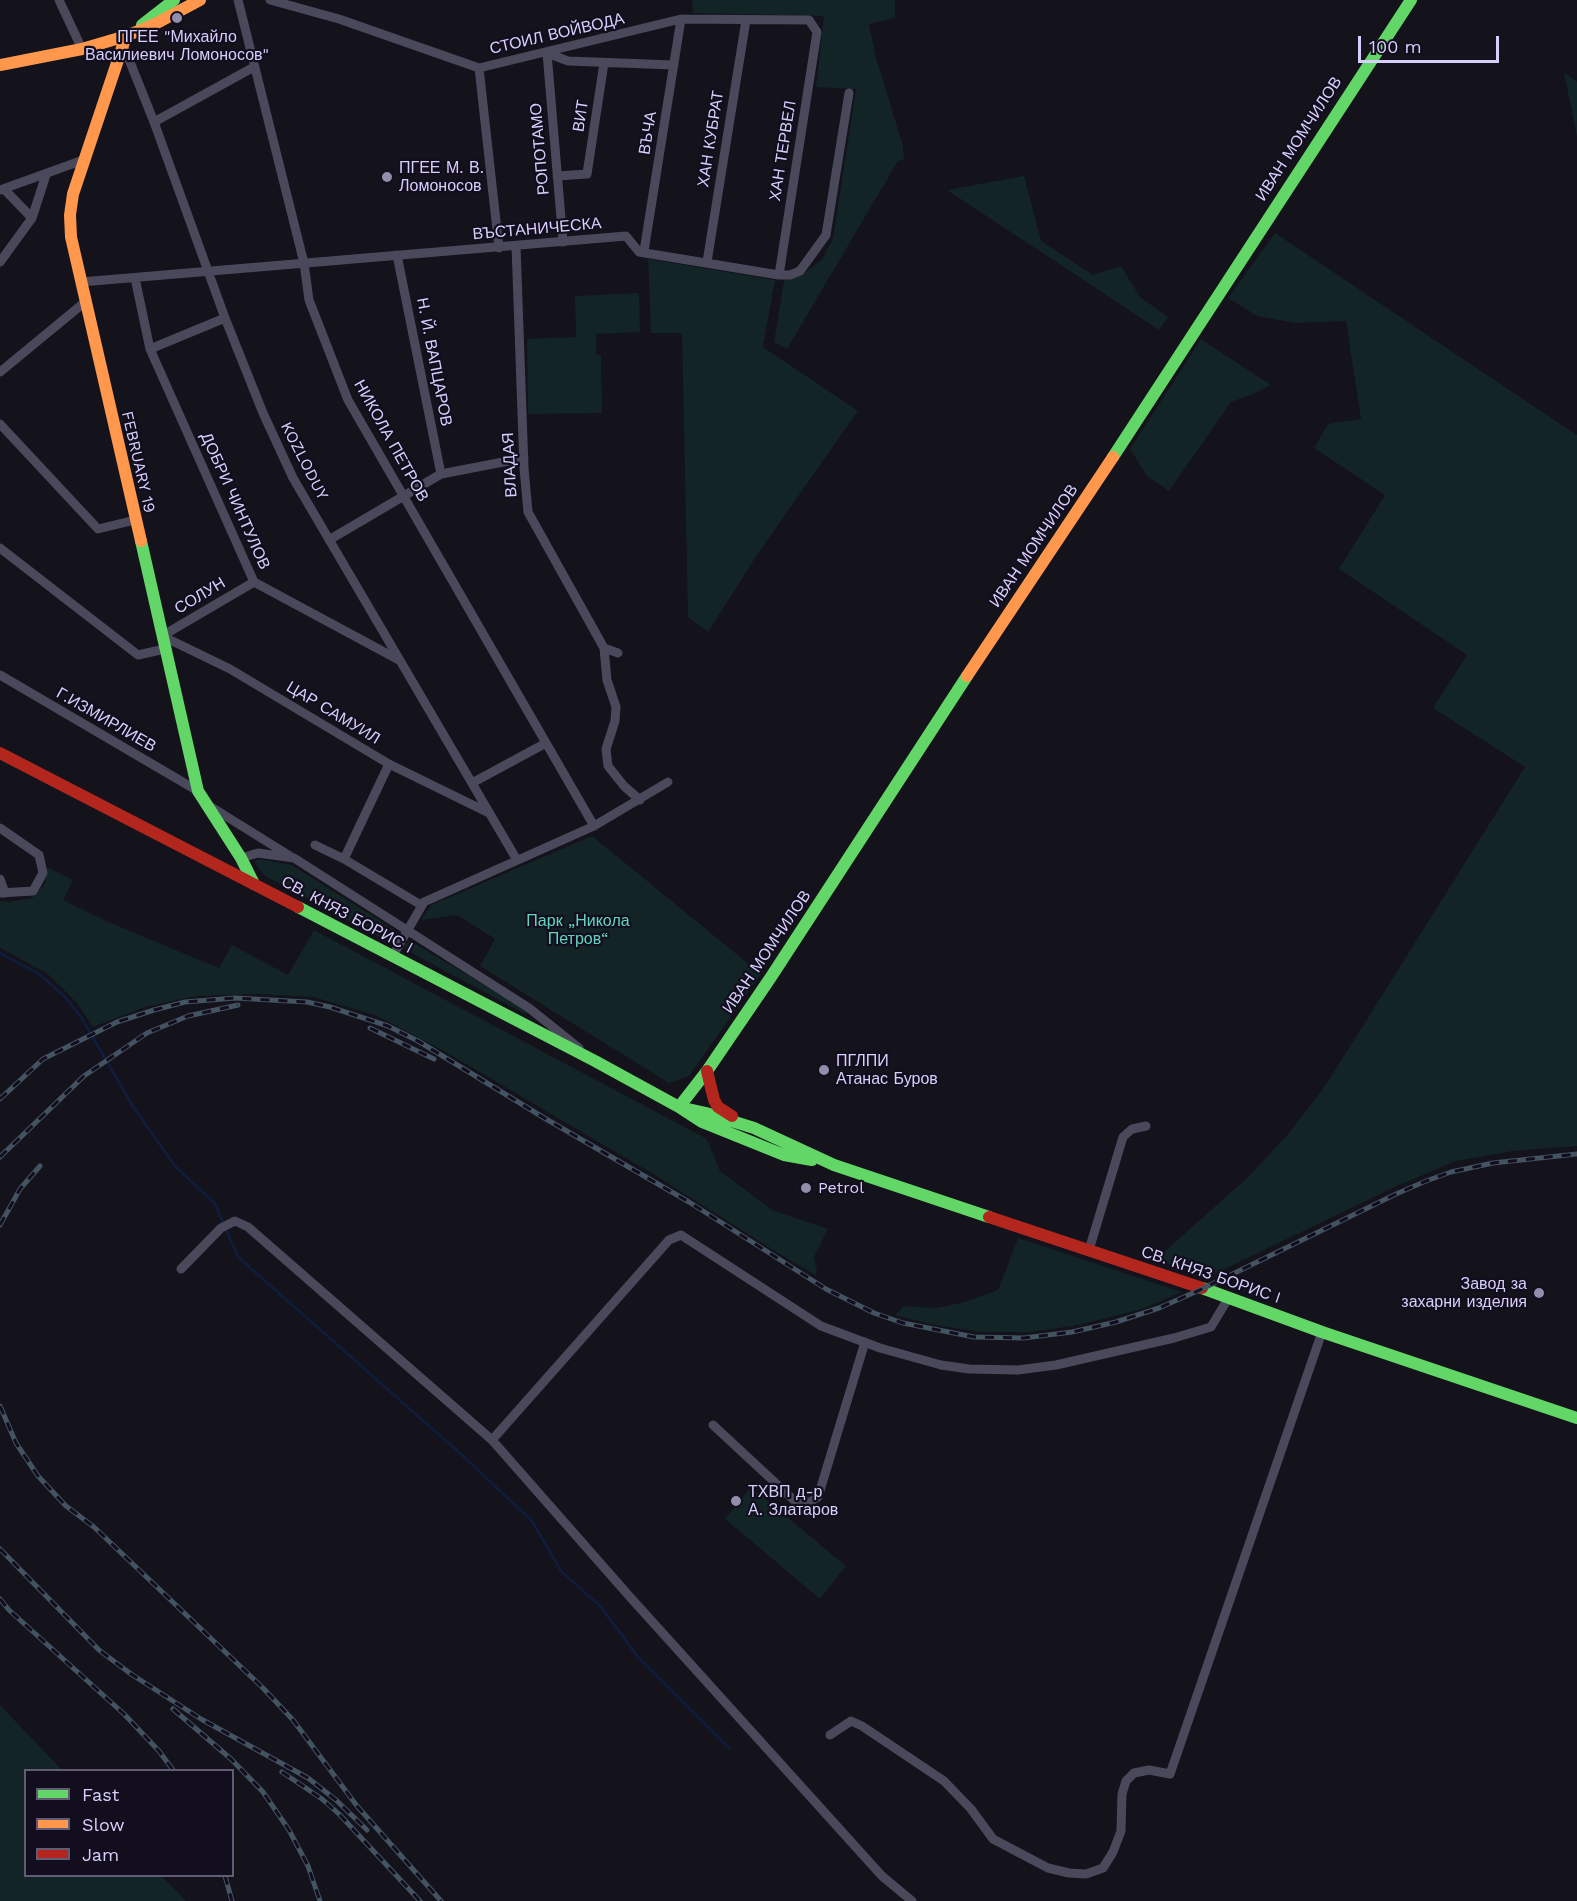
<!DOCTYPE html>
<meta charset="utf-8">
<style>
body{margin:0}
#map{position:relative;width:1577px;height:1901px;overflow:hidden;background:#14121a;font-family:"Work Sans",sans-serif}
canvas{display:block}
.legend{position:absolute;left:24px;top:1769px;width:210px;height:108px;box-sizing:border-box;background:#120e1e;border:2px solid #615b76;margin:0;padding:8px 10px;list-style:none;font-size:18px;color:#d7cffb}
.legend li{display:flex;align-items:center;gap:12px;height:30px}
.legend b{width:30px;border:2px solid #615b76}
.scale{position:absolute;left:1358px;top:36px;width:141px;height:27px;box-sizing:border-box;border:3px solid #d7cffb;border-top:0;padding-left:8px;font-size:18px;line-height:21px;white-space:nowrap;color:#d7cffb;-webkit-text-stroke:4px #120e1e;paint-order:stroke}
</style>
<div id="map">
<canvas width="1577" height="1901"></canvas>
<ul class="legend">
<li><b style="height:8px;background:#63d668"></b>Fast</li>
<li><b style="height:8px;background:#ff974d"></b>Slow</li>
<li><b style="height:8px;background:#b3261e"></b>Jam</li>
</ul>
<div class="scale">100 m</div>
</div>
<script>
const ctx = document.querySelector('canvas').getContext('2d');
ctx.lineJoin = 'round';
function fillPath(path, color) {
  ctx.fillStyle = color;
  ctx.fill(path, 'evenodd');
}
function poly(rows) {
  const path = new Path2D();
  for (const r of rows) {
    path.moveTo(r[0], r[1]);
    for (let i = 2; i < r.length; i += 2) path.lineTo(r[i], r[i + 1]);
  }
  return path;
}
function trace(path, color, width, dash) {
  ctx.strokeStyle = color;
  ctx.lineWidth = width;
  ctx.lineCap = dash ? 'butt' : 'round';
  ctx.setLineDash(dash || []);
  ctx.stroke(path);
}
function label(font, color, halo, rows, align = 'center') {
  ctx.font = font + ' "Work Sans",sans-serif';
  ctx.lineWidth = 4.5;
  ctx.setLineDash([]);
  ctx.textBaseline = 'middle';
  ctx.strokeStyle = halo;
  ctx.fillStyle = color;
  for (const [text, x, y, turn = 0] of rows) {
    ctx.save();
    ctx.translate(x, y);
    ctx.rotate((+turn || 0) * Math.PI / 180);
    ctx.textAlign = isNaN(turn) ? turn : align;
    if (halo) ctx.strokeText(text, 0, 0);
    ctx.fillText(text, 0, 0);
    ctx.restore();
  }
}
const green = poly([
 [692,0,895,0,895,18,869,24,875,54,903,146,904,160,898,161,787,349,774,342,784,281,805,273,822,259,833,238,856,89,816,87,824,16,693,13],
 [1564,72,1577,82,1577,137],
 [1024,176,1041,241,1093,275,1121,266,1140,297,1168,317,1159,330,947,190],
 [1275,233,1577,435,1577,1146,1513,1151,1456,1161,1395,1187,1208,1277,1155,1260,1247,1178,1289,1133,1325,1086,1525,767,1433,708,1467,655,1339,569,1385,495,1314,448,1328,424,1361,419,1346,321,1295,323,1257,316,1228,298],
 [648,259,775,280,763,347,858,411,759,552,708,632,688,617,682,333,651,333],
 [639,293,640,332,596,334,596,355,601,355,602,413,528,414,527,339,576,337,575,296],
 [1201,339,1271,385,1253,394,1231,402,1169,491,1147,476,1130,449],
 [592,836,761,974,689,1076,669,1083,480,966,495,939,457,915,421,920,431,905],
 [259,859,292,865,401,934,394,945,265,876,254,862],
 [47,867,73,880,63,900,106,921,219,968,232,945,288,975,314,930,707,1139,720,1171,772,1210,828,1229,814,1257,817,1272,815,1275,778,1253,653,1174,444,1051,375,1015,313,997,258,994,196,996,145,1007,93,1027,77,1003,48,974,0,948,0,901,9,902,32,898,45,884],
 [409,940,528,1011,527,1015,404,949],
 [1018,1238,1182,1292,1145,1308,1111,1317,1073,1326,1030,1332,980,1332,930,1324,895,1315,904,1306,934,1308,962,1303,998,1290],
 [751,1487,846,1566,820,1599,725,1519],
 [0,1705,62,1770,26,1770,26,1876,162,1876,186,1901,0,1901]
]);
const stream = poly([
 [0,953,39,974,64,996,81,1017,132,1105,175,1166,215,1204,238,1257,463,1456,532,1521,561,1571,601,1607,638,1657,730,1749]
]);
const street = poly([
 [59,0,82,49],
 [238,0,304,263,309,300,348,400,594,826],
 [270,0,339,19,479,68,681,19,809,20,817,32,779,275],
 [124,47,154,122,225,318,263,413,293,478,517,860],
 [479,68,499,248],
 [154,122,254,67],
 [557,176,587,174,604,63],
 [4,189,32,218],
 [0,190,86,159],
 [563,242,547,53,568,61,674,65],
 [516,246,524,468,528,512,604,648,618,653],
 [644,251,681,19],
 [397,255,441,474],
 [0,262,32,218,46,175],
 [707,262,746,20],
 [135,278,150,349,254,582,399,660],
 [81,282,626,236,639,252,779,275,790,275,800,271,826,235,849,93],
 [150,349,225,318],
 [0,372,85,302],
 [0,424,98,529,135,520],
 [329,540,441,474,524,458],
 [0,548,138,655,165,649],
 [162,636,230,669,389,764,489,813],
 [162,636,254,582],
 [604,648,607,680,616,707,615,721,606,749,608,766,624,786,640,800],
 [0,675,198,791],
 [472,783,546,743],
 [208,805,290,856],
 [0,828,39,855,43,873,33,891,0,893],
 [315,845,344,859,421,905],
 [241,858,258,853,294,858,529,1008,579,1048],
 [344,859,389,764],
 [0,879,5,893],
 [392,957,424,902,594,826,668,782],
 [1089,1250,1123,1137,1132,1129,1146,1126],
 [181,1269,221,1228,235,1221,248,1227,492,1440,630,1597,882,1876,912,1901],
 [713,1425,796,1502,810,1502,818,1497,865,1342],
 [492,1440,669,1240,681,1235,821,1326,880,1348,941,1365,969,1369,1018,1370,1056,1365,1174,1338,1211,1327,1229,1297],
 [830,1735,851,1721,862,1726,944,1781,971,1809,993,1839,1048,1868,1069,1873,1086,1874,1103,1868,1113,1852,1121,1831,1122,1794,1126,1781,1134,1773,1149,1770,1170,1774,1322,1332]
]);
const fast = poly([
 [142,25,174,0],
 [1113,457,1411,0],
 [141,541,198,791,241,858,254,884],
 [298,907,595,1061,679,1107,702,1122,784,1155,812,1160],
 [679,1107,707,1071,771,977,967,676],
 [679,1107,706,1113,754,1128,834,1165,989,1217],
 [1202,1288,1322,1332,1577,1418]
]);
const slow = poly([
 [126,36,73,194,70,215,71,237,141,541],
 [0,65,82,49,126,36,155,24,200,0],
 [967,676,1113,457]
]);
const jam = poly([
 [0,753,298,907],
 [707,1071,714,1100,718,1107,732,1116],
 [989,1217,1202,1288]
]);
const rail = poly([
 [370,1028,434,1059],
 [0,1099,43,1059,117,1022,154,1010,185,1002,235,998,307,1002,330,1007,388,1026,418,1041,546,1119,689,1202,826,1289,874,1313,903,1323,974,1337,1024,1338,1072,1332,1116,1322,1159,1308,1202,1289,1396,1194,1426,1181,1451,1172,1493,1163,1577,1154],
 [0,1157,84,1076,147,1033,188,1016,238,1005],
 [0,1225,20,1189,40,1166],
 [0,1406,16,1443,38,1476,66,1506,94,1527,263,1688,293,1720,357,1806,441,1901],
 [0,1549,99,1650,131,1674,201,1719,308,1778,336,1800,367,1830],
 [0,1599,9,1610,124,1714,159,1751,173,1770],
 [173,1709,231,1759,263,1792,289,1830,308,1866,320,1901],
 [282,1772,322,1799,339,1814,420,1901],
 [225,1876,232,1901]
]);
const markers = [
 [177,18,6,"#938dac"],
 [387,177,6,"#938dac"],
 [824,1070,6,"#938dac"],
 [806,1188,6,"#938dac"],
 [1539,1293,6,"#938dac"],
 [736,1501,6,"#938dac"]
];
const streetNames = [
 ["СТОИЛ ВОЙВОДА",557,34,-13],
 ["ВИТ",581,116,-81],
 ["ВЪЧА",648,133,-81],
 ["ХАН КУБРАТ",711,139,-81],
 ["ИВАН МОМЧИЛОВ",1299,139,-57],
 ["РОПОТАМО",540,149,-95],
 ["ХАН ТЕРВЕЛ",783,151,-81],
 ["ВЪСТАНИЧЕСКА",537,229,-5],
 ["Н. Й. ВАПЦАРОВ",434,362,79],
 ["НИКОЛА ПЕТРОВ",391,441,61],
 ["KOZLODUY",304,461,63],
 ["FEBRUARY 19",138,462,77],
 ["ВЛАДАЯ",510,465,-93],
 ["ДОБРИ ЧИНТУЛОВ",235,501,66],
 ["ИВАН МОМЧИЛОВ",1034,546,-56],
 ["СОЛУН",200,596,-31],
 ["ЦАР САМУИЛ",333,713,31],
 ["Г.ИЗМИРЛИЕВ",106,720,30],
 ["СВ. КНЯЗ БОРИС I",347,915,28],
 ["ИВАН МОМЧИЛОВ",767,952,-56],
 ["СВ. КНЯЗ БОРИС I",1211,1275,19]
];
const poiNames = [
 ["ПГЕЕ \"Михайло",177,37,"center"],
 ["Василиевич Ломоносов\"",177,55,"center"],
 ["ПГЕЕ М. В.",399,168],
 ["Ломоносов",399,186],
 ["ПГЛПИ",836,1061],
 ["Атанас Буров",836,1079],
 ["Petrol",818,1188],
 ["Завод за",1527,1284,"right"],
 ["захарни изделия",1527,1302,"right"],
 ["ТХВП д-р",748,1492],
 ["А. Златаров",748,1510]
];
const parkNames = [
 ["Парк „Никола",578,921],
 ["Петров“",578,939]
];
fillPath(green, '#122426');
trace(stream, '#0f1c3a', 3);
trace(street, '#4a485b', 9);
trace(fast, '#63d668', 12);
trace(slow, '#ff974d', 12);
trace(jam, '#b3261e', 12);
trace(rail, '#435362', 5);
trace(rail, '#120e1e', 3, [9]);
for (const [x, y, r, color] of markers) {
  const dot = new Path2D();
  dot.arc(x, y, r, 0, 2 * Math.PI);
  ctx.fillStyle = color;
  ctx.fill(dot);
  trace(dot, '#120e1e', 2);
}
label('16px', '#d7cffb', '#120e1e', streetNames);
label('16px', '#d7cffb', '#120e1e', poiNames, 'left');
label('16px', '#62d4c0', '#120e1e', parkNames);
</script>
